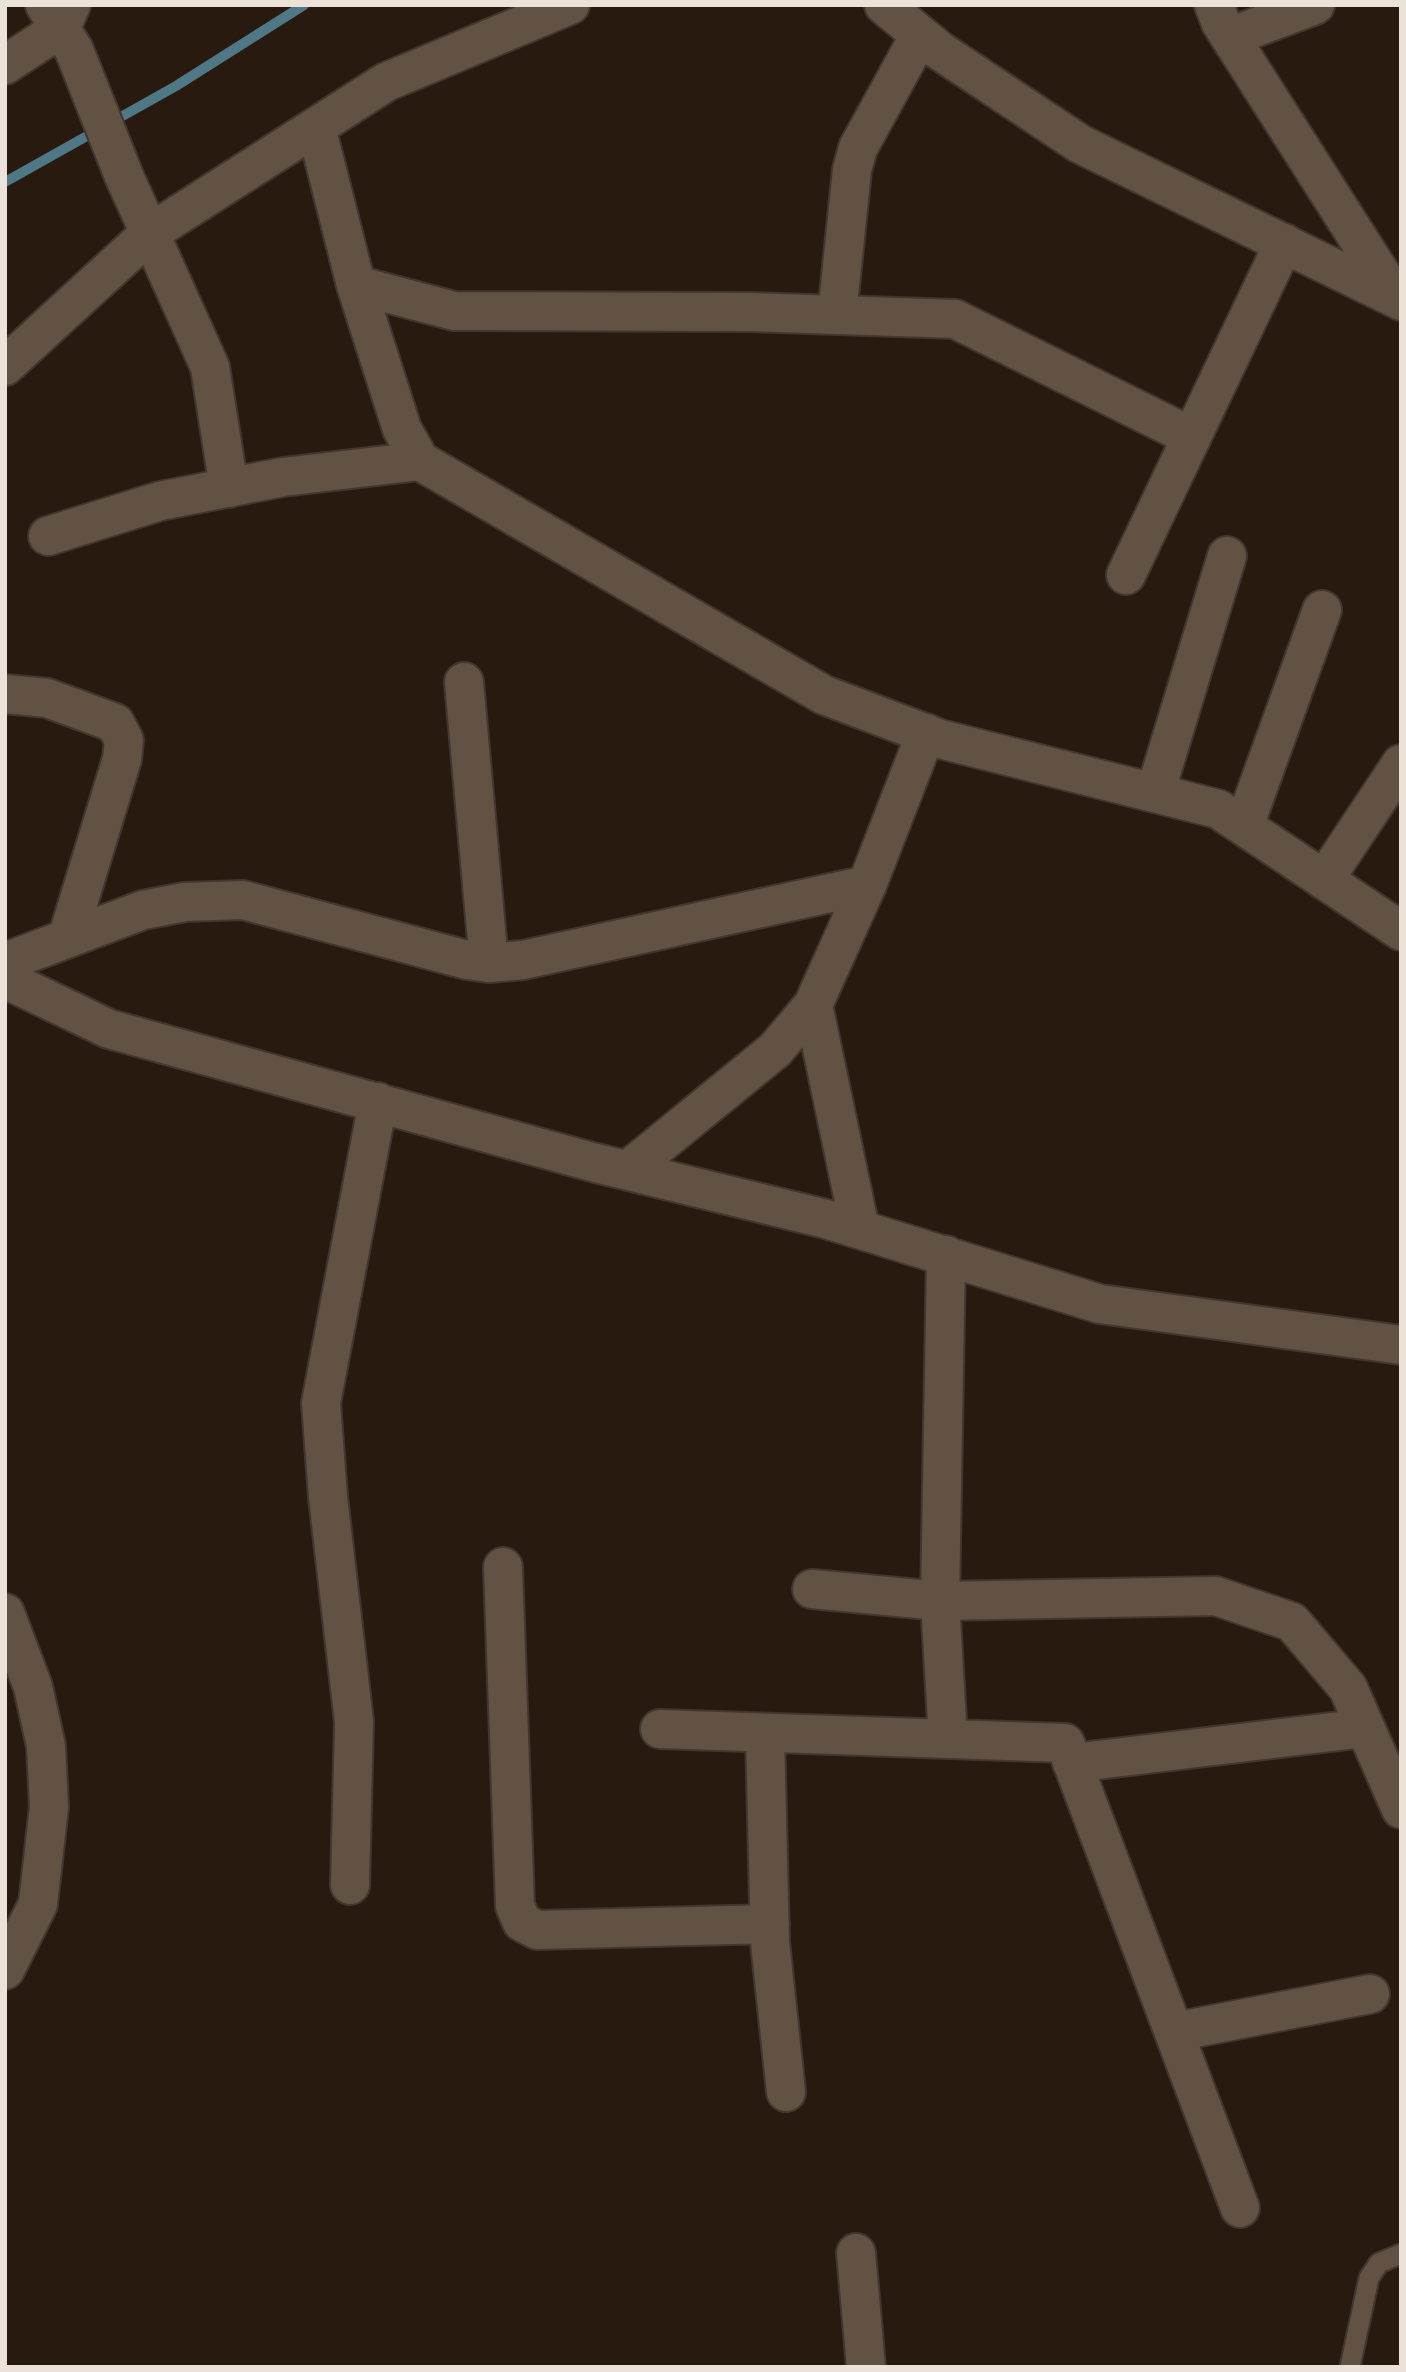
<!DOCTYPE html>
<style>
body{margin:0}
#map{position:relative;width:1406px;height:2372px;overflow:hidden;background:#281a0e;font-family:"DejaVu Sans",sans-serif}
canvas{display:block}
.frame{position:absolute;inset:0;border:7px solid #ebe2d9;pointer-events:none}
</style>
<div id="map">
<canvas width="1406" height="2372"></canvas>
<div class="frame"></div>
</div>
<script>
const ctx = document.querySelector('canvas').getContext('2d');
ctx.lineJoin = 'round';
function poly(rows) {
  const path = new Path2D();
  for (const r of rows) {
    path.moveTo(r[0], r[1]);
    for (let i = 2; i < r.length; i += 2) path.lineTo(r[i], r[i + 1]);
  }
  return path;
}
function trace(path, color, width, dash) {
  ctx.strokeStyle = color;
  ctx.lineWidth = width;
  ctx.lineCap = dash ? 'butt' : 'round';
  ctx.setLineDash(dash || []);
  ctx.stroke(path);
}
const stream = poly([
 [5,182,176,86,304,5]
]);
const service = poly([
 [1350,2367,1369,2278,1379,2263,1401,2254]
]);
const minor = poly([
 [45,5,74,50,124,176,210,367,229,488],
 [884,5,940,51,1080,144,1401,301],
 [1214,5,1221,23,1396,298],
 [1230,37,1315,5],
 [5,65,61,28,71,5],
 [316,127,356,285,454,311,750,312,955,319,1192,437],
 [356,285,402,429,420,461,824,695,940,739,1218,809,1401,931],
 [837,315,852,170,858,148,920,35],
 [5,366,150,233,386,82,570,5],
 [48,536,160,501,283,477,420,461],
 [1126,575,1284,243],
 [464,682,489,963],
 [5,694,47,698,115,723,124,740,122,759,67,939],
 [1155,793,1227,556],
 [1244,826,1322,610],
 [1324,880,1401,764],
 [5,962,143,910,185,902,243,900,467,960,489,963,523,960,867,885],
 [5,979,109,1029,592,1162,826,1219,1100,1304,1401,1345],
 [813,1005,860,1229],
 [628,1170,775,1050,813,1005,867,885,926,733],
 [946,1255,940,1601,948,1739],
 [503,1567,515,1906,522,1922,537,1930,770,1924],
 [812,1589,940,1601,1216,1596,1292,1622,1348,1688,1401,1809],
 [5,1613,33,1687,46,1746,49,1807,38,1904,5,1970],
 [660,1729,1065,1743,1240,2208],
 [765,1733,770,1942,786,2092],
 [1072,1763,1365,1728],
 [350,1885,354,1722,328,1497,321,1403,378,1102],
 [1174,2032,1370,1994],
 [856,2253,866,2367]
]);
trace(stream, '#4e7885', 10);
trace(service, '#413630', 23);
trace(minor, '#413630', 42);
trace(service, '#625244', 19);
trace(minor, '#625244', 38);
</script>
